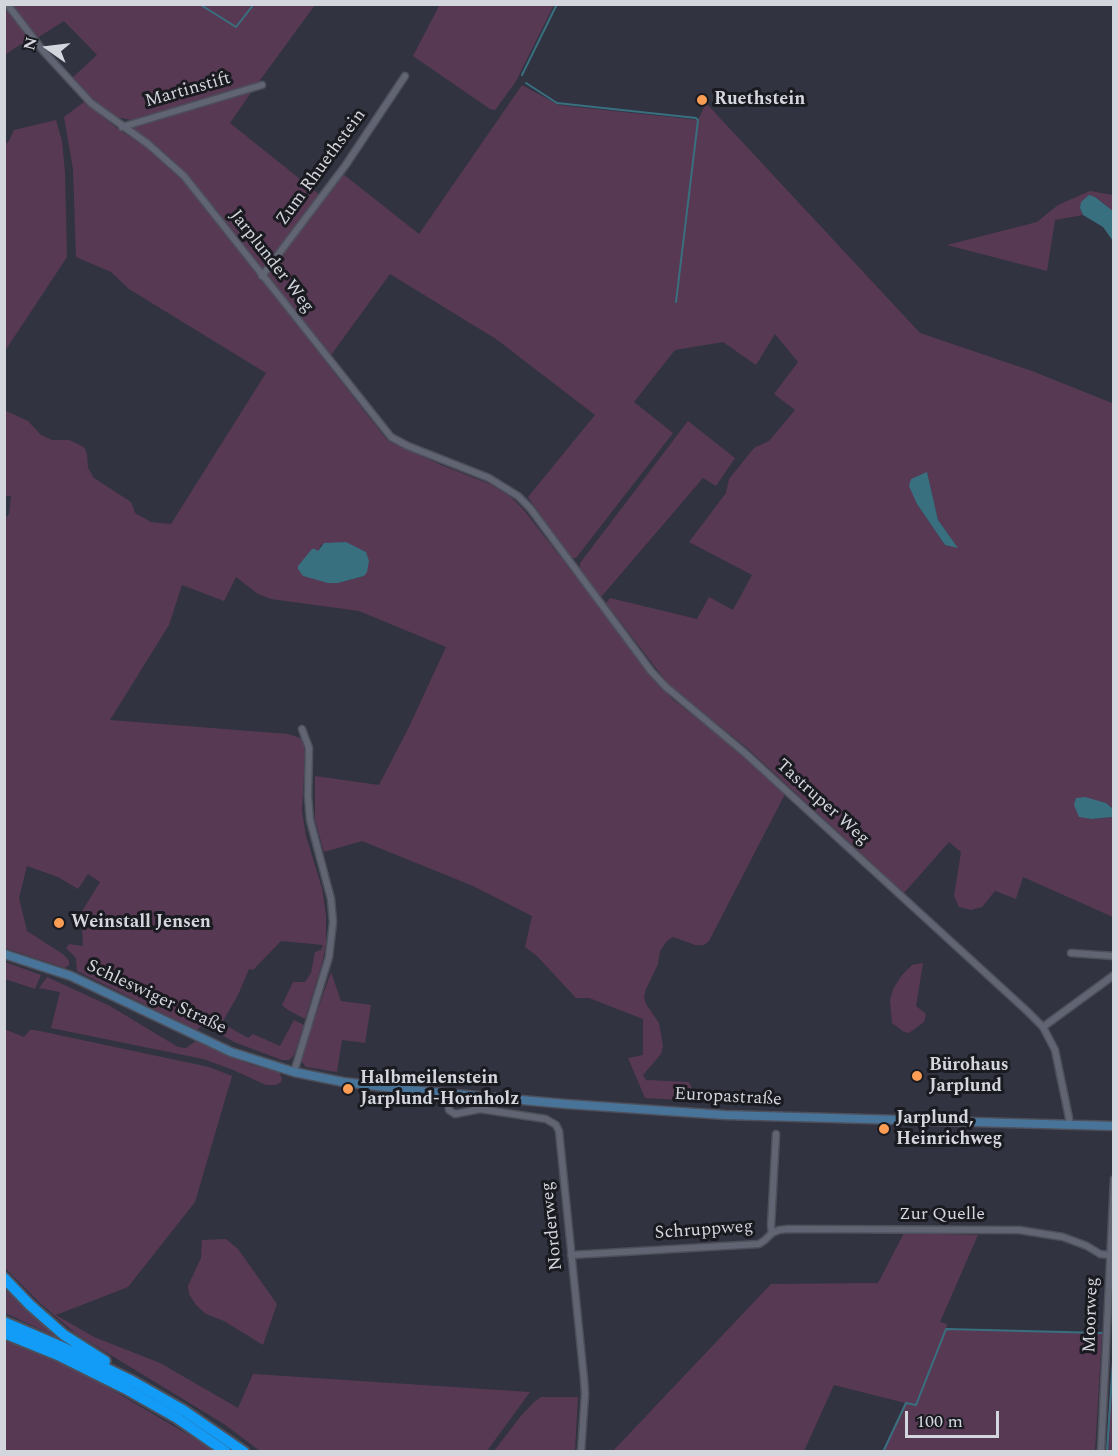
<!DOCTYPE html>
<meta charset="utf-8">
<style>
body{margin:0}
#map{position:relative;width:1118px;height:1456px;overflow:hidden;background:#313340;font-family:Spectral,serif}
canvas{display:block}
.frame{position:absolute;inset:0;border:6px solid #d4d6de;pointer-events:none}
.north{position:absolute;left:18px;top:18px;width:60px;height:60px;-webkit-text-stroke:4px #1a1b21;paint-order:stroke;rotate:284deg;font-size:16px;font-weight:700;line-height:24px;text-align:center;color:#d4d6de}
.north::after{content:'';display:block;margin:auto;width:21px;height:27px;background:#d4d6de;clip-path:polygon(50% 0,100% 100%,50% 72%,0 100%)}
.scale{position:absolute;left:905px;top:1411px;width:94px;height:27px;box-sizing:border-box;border:3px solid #d4d6de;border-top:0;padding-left:8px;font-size:18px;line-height:21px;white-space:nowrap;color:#d4d6de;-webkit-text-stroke:4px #1a1b21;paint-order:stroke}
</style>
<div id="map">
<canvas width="1118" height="1456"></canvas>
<div class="frame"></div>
<div class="north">N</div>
<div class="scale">100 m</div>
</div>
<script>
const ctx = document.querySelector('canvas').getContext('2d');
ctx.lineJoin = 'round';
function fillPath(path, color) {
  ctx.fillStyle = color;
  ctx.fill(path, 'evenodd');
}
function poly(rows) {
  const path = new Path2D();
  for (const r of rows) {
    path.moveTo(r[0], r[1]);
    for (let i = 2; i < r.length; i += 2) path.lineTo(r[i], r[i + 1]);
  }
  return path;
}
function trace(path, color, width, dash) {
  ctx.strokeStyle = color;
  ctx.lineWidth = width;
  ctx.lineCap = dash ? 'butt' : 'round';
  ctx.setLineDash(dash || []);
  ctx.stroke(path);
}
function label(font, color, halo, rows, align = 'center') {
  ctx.font = font + ' Spectral,serif';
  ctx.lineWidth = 6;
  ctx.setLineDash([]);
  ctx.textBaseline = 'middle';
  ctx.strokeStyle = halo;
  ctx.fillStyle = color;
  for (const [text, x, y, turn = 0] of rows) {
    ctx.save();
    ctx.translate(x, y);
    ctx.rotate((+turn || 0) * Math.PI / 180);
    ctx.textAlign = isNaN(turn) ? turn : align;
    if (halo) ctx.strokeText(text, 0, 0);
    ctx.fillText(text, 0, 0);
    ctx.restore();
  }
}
const green = poly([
 [440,4,554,5,515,83,495,110,490,109,413,56],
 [11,5,315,5,258,83,131,120,112,116,71,79,97,55,64,21,37,38],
 [4,6,30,38,5,55,4,55],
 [522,85,559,105,698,120,706,103,920,333,1032,371,1112,403,1113,399,1113,809,1106,803,1092,819,1112,817,1113,810,1113,917,1023,877,1016,899,995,891,982,907,971,910,959,907,954,896,961,852,949,842,904,893,747,748,668,684,606,603,610,598,697,619,709,597,733,610,752,575,689,542,726,493,729,479,754,448,769,441,795,410,774,394,798,362,775,334,756,365,723,342,675,350,634,402,673,433,576,558,571,558,528,497,595,415,496,339,390,274,331,355,267,276,343,174,419,234],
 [927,473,938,520,957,547,945,545,917,504],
 [252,91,230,123,320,195,263,271,190,178,176,163,154,144,133,131,133,127],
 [84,102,118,129,149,149,167,164,189,187,387,440,441,465,490,484,511,497,523,509,671,698,744,756,785,794,709,941,704,945,695,945,673,937,667,941,660,951,658,964,646,989,644,997,646,1004,659,1023,663,1046,661,1054,643,1075,646,1080,689,1082,698,1101,645,1098,628,1058,643,1055,643,1019,589,998,576,998,537,956,525,947,532,916,473,886,362,841,324,852,315,820,315,776,379,785,409,727,446,647,359,611,271,599,258,594,236,577,224,601,182,585,169,625,110,720,288,734,303,739,305,753,302,811,306,836,322,888,326,915,326,944,322,964,305,1019,288,1010,282,1005,293,982,305,982,311,973,315,952,321,950,323,945,281,941,253,970,249,969,238,995,222,1023,248,1038,253,1034,280,1046,294,1020,304,1025,294,1055,289,1060,282,1060,234,1042,208,1027,201,1027,196,1030,77,971,76,958,66,948,69,944,83,946,81,913,100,882,88,874,78,889,58,877,27,866,19,898,27,931,63,954,69,961,69,965,65,968,5,948,4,519,9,514,11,496,5,496,4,410,28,421,41,435,52,440,69,440,84,447,87,454,88,468,94,478,131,502,135,513,151,522,171,524,266,373,129,289,111,272,76,257,73,169,64,117],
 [345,542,366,552,364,576,338,583,328,583,310,553,315,549,318,552,321,545],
 [56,120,62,141,65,172,67,257,5,351,5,145,9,141,14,130],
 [1090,191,1113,195,1113,211,1095,197,1080,208,1083,215,1055,220,1047,271,947,245,1037,222,1058,205],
 [688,421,735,458,716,486,703,478,601,597,598,596,580,572,580,563],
 [5,962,41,975,35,989,5,979],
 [923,963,916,1006,926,1014,924,1022,909,1033,904,1032,892,1023,890,1000,893,989,902,975,912,965],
 [331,972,341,1001,371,1005,365,1043,342,1040,337,1072,306,1067,302,1062,302,1054],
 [47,977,110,1006,178,1047,186,1048,196,1041,252,1065,279,1072,282,1078,281,1082,276,1085,266,1085,231,1069,203,1059,51,1028,60,992,39,988],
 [4,1029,24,1037,30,1030,35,1030,209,1067,232,1076,195,1202,128,1287,56,1315,94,1337,160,1363,238,1408,253,1374,530,1392,487,1451,260,1451,224,1424,76,1334,40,1303,5,1268],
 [904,1233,978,1235,940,1322,947,1324,946,1329,1102,1333,1095,1451,883,1451,905,1403,834,1385,804,1451,613,1451,771,1284,878,1283],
 [226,1239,238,1249,277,1304,263,1345,224,1321,206,1314,196,1305,189,1294,188,1286,201,1258,202,1240],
 [5,1289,34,1317,61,1339,5,1313],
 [4,1338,85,1374,216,1451,5,1451],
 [1113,1346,1113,1451,1106,1451],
 [541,1397,578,1397,575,1451,494,1451,520,1417,533,1403]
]);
const water = poly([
 [1089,195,1095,197,1113,211,1113,241,1103,227,1083,215,1080,208,1081,202],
 [927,472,938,520,958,548,945,545,917,504,909,486,911,479],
 [346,542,366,552,369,561,367,572,364,576,338,583,328,583,303,576,298,569,298,566,312,549,315,549,318,551,324,543],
 [1085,797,1106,803,1113,809,1112,817,1092,819,1079,817,1074,805,1076,798]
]);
const stream = poly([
 [201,5,236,27,254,4],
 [522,75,557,4],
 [526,83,557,103,696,118,698,120,676,302],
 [883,1452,906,1403,916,1405,946,1329,1102,1333],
 [1107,1452,1114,1346]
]);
const street = poly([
 [7,4,44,52,91,103,148,144,184,176,391,437,408,446,489,478,518,496,530,508,651,671,666,687,745,753,1027,1011,1043,1027,1055,1050,1069,1118,1069,1125],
 [122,127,262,85],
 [262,276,345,166,405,76],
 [1071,953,1114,956],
 [1043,1027,1114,975],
 [294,1072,329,957,333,922,331,899,310,820,308,796,309,748,302,729],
 [447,1094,449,1110,455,1114,480,1109,546,1119,556,1125,559,1131,584,1379,585,1394,581,1452],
 [772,1233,779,1230,788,1229,1019,1230,1063,1237,1087,1246,1100,1254,1109,1255],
 [571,1255,759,1244,765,1240,772,1233,771,1226,776,1134],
 [1101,1452,1114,1179]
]);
const secondary = poly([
 [4,954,71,976,231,1052,294,1072,343,1082,410,1090,566,1104,725,1115,1114,1126]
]);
const highway = poly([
 [4,1278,30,1305,64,1335,105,1361],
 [4,1322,60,1346,132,1381,183,1410,244,1452],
 [4,1333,58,1355,126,1389,177,1418,226,1452]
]);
const markers = [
 [702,100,6,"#fc9d54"],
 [59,923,6,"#fc9d54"],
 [917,1076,6,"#fc9d54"],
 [348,1089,6,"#fc9d54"],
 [884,1129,6,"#fc9d54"]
];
const streetNames = [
 ["Martinstift",188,91,-16],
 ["Zum Rhuethstein",322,168,-54],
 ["Jarplunder Weg",271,262,52],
 ["Tastruper Weg",822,803,42],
 ["Schleswiger Straße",156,998,25],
 ["Europastraße",728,1098,3],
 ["Zur Quelle",942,1215],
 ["Norderweg",553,1226,-96],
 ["Schruppweg",704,1231,-4],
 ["Moorweg",1092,1315,-88]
];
const poiNames = [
 ["Ruethstein",714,100],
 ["Weinstall Jensen",71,923],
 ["Bürohaus",929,1066],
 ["Jarplund",929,1087],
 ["Halbmeilenstein",360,1079],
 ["Jarplund-Hornholz",360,1100],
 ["Jarplund,",896,1119],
 ["Heinrichweg",896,1140]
];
fillPath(green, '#583954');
fillPath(water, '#387080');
trace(stream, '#387080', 2);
trace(street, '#4d4f5a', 9);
trace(secondary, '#4d4f5a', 11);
trace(highway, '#4d4f5a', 14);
trace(street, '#616472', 6);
trace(secondary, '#49749a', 8);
trace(highway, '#129bf7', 10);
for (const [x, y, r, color] of markers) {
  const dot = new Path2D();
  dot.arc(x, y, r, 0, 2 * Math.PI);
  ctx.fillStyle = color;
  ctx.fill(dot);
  trace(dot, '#1a1b21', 2);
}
label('18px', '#d4d6de', '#1a1b21', streetNames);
label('bold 18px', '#d4d6de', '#1a1b21', poiNames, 'left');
</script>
